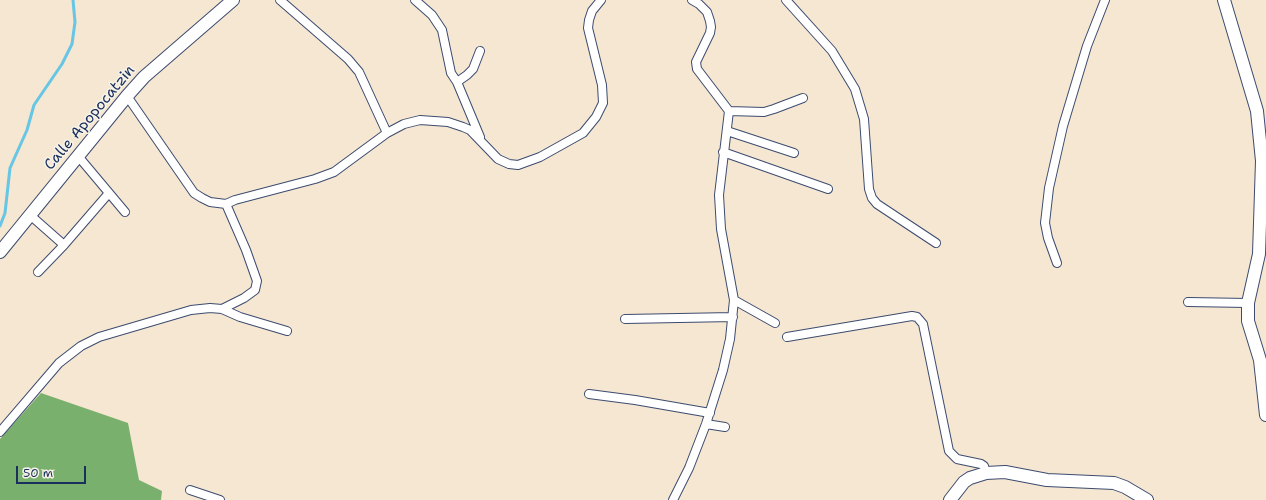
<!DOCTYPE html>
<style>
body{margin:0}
#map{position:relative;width:1266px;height:500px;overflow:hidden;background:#f5e7d1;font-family:"Shantell Sans",sans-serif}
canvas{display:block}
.scale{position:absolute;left:16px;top:466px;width:70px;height:18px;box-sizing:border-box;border:2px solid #1b2f5e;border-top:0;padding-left:5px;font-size:12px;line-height:14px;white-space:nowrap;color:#1b2f5e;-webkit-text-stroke:3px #f7f3e8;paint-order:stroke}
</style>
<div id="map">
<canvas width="1266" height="500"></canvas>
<div class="scale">50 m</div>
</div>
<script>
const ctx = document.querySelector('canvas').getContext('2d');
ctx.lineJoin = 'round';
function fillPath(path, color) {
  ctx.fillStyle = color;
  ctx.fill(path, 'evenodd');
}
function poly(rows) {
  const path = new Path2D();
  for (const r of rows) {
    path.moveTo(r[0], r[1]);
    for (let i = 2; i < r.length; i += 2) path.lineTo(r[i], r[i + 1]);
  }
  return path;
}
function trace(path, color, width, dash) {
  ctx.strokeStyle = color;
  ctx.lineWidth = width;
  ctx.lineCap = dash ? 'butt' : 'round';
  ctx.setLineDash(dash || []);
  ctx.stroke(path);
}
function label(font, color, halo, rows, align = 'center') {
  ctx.font = font + ' "Shantell Sans",sans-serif';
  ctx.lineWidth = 3;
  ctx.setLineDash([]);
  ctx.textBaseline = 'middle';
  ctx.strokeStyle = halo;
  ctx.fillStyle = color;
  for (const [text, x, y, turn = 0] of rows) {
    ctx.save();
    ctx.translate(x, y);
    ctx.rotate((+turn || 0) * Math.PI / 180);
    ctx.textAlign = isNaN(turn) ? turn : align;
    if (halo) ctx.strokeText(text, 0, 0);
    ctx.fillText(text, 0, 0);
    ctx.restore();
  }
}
const forest = poly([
 [41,393,128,423,139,480,162,491,161,500,0,500,0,439]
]);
const stream = poly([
 [0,226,5,213,10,168,27,130,34,105,62,64,72,44,75,22,73,0]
]);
const street = poly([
 [280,0,348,59,359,72,387,133],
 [415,0,432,15,442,30,451,73,457,82,480,137],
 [786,0,832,51,855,89,864,119,869,189,872,198,877,204,936,243],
 [457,82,467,75,473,69,480,51],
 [127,96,194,193,202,198,210,202,226,204,235,200,315,179,334,172,387,133,404,124,420,120,448,122,463,127,470,130,498,159,509,164,518,165,540,157,583,133,596,117,603,103,602,85,588,28,589,20,592,11,601,0],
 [729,111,764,112,774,109,803,98],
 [727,131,794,153],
 [723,152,828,189],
 [78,156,125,212],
 [30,215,64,245],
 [1057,263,1048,238,1045,223,1049,188,1063,126,1087,46,1105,0],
 [38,272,64,245,109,193],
 [734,300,775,323],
 [1188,302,1248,303],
 [222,309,244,298,255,290,257,281,246,250,226,204],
 [625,319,733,317],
 [787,337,912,316,917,317,923,324,949,451,957,459,981,464,984,466,986,473],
 [589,394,635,400,710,413],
 [706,424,725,427],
 [0,432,59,363,81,346,99,337,191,310,210,308,222,309,240,317,287,331],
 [190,490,220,500],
 [673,500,689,468,706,424,723,370,730,339,734,300,721,229,719,195,729,111,697,69,696,62,710,33,711,27,710,21,707,12,699,4,692,0]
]);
const secondary = poly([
 [1224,0,1257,111,1262,161,1259,254,1248,303,1248,321,1260,360,1266,415],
 [0,252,127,96,144,77,233,0],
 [950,500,964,482,970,478,986,473,1005,472,1047,480,1114,483,1125,487,1147,500]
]);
const streetNames = [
 ["Calle Apopocatzin",90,118,-50]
];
fillPath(forest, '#7ab06d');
trace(stream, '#67c6e5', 3);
trace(street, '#3c4b6f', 10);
trace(secondary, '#3c4b6f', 14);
trace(street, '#fff', 8);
trace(secondary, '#fff', 12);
label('15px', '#1b2f5e', '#f7f3e8', streetNames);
</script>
